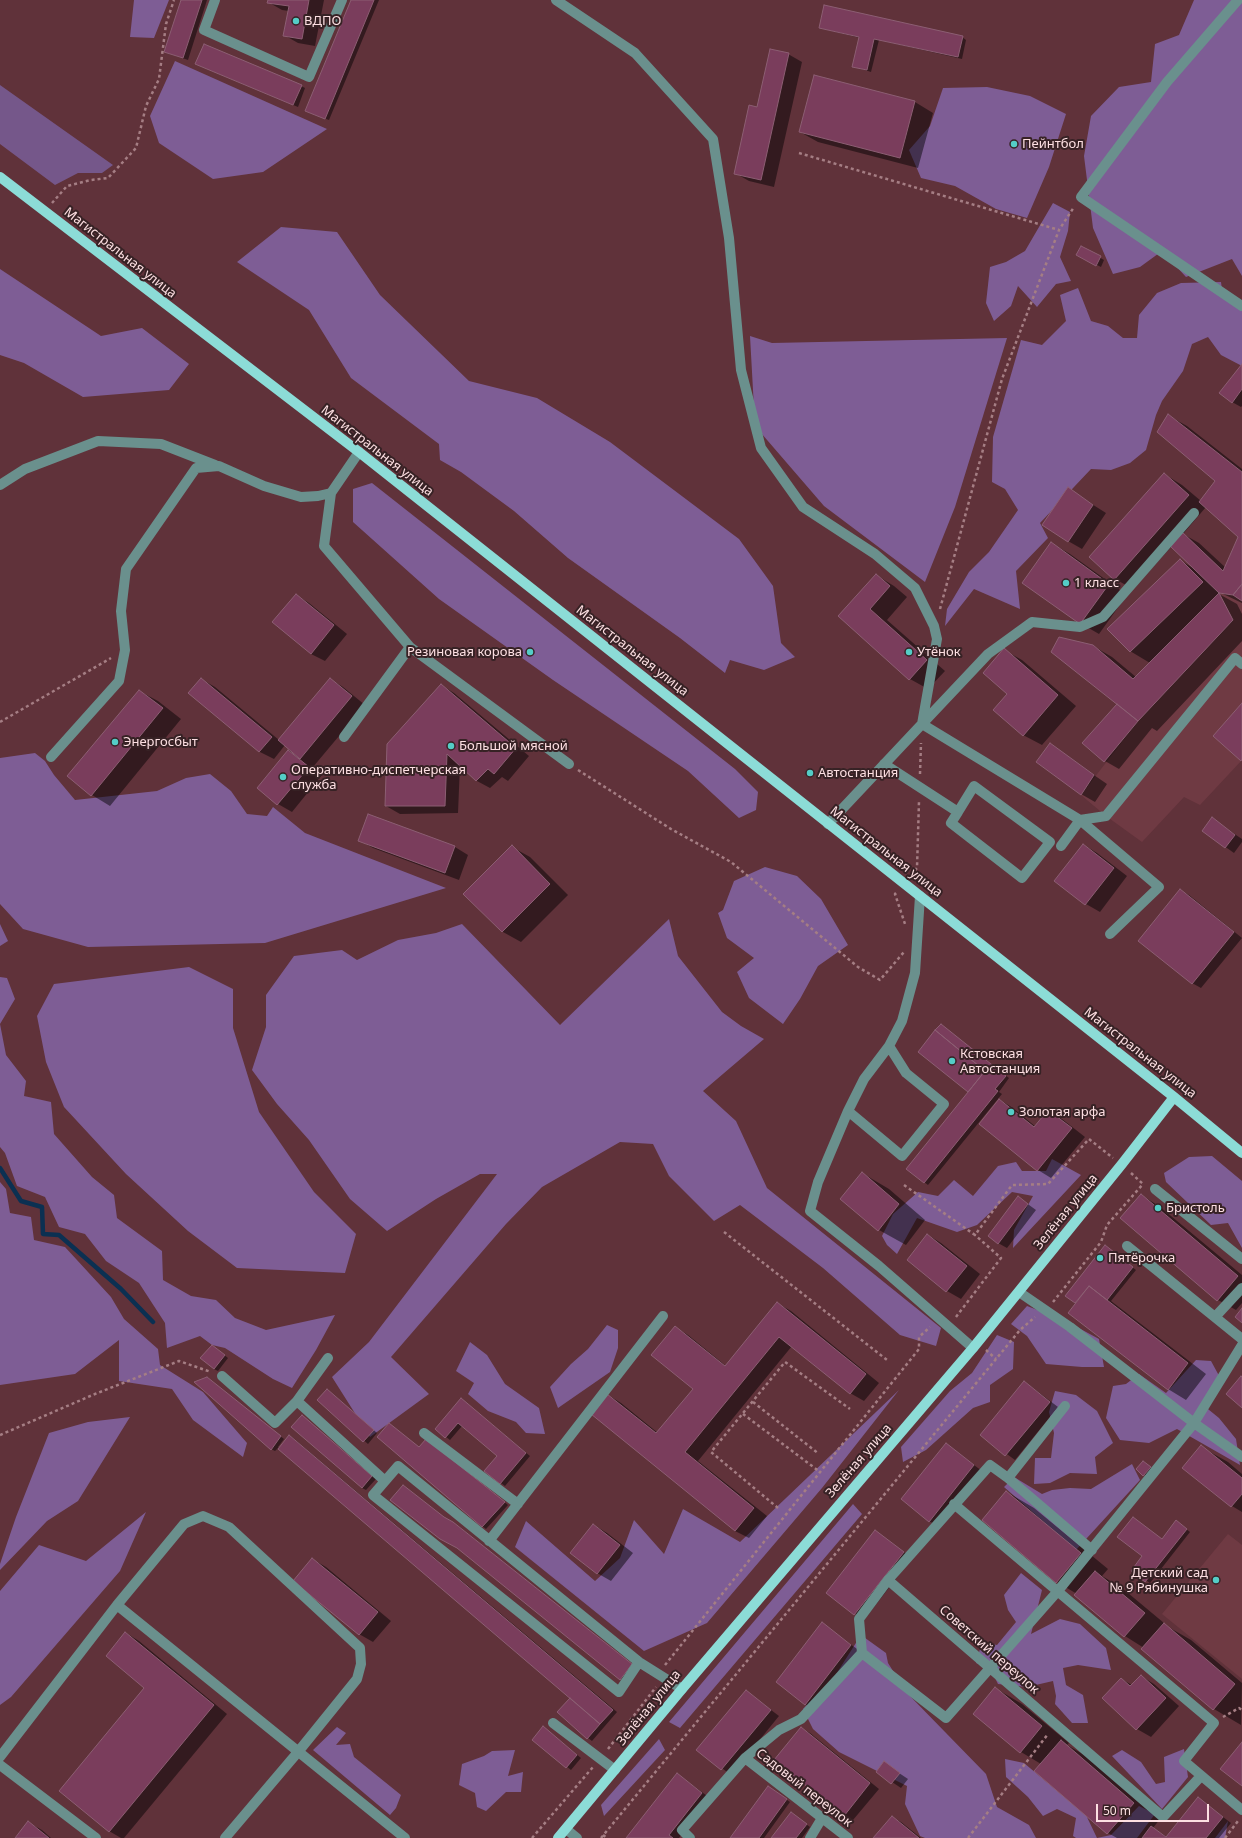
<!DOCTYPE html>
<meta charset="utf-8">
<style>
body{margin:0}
#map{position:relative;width:1242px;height:1838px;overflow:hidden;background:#60323a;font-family:"Noto Sans",sans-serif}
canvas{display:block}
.scale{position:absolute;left:1096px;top:1804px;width:113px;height:18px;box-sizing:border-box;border:2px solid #fddfe2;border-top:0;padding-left:5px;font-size:12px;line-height:14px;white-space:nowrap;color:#fddfe2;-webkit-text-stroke:3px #372225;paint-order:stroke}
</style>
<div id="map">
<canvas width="1242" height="1838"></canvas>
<div class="scale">50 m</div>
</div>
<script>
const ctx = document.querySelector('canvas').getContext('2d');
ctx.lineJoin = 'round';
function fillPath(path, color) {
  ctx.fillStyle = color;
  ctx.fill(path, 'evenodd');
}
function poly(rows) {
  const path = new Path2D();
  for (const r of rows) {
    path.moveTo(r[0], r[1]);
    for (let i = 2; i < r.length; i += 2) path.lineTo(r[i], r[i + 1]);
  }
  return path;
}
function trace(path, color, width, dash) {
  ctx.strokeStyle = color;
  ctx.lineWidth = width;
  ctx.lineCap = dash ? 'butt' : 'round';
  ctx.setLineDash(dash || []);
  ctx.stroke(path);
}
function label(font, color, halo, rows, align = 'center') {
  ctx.font = font + ' "Noto Sans",sans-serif';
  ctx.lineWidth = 4;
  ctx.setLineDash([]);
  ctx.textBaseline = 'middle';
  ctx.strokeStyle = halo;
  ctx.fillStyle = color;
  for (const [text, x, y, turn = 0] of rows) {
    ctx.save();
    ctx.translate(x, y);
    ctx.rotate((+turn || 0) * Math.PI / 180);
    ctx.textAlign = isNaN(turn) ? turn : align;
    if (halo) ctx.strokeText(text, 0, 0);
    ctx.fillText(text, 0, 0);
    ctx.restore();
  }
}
const built = poly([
 [1219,593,1233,595,1242,601,1242,760,1200,805,1184,797,1142,842,1106,816,1081,795,1138,721,1233,621],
 [1228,1534,1242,1545,1242,1679,1162,1614]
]);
const green = poly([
 [0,85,113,165,102,173,78,173,55,185,0,144]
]);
const forest = poly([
 [134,0,169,0,154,38,130,37],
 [1194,0,1242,0,1242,276,1232,259,1186,277,1162,251,1140,267,1113,274,1093,228,1084,156,1091,116,1119,87,1151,82,1155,44,1179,35],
 [175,61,327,129,263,172,213,179,159,143,150,116],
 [987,87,1030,96,1066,114,1049,167,1027,218,996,209,955,186,921,178,909,150,930,126,943,88],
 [1053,203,1070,212,1068,231,1060,257,1071,281,1056,284,1037,307,1018,286,1011,306,994,321,986,303,990,267,1006,262,1025,251],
 [281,227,337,232,380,295,469,381,537,398,610,442,739,539,773,586,781,643,795,657,764,670,730,660,725,673,680,638,568,558,514,511,461,472,440,460,439,444,351,378,309,310,237,262],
 [0,269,101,336,142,328,189,364,169,390,83,397,24,363,0,355],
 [1221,282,1223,297,1242,306,1242,366,1221,355,1208,337,1192,344,1183,371,1162,401,1156,415,1146,450,1130,463,1111,470,1091,469,1040,523,1048,538,1016,571,1020,609,974,589,945,626,947,609,969,572,989,552,1018,510,1005,489,992,482,993,437,1021,340,1042,345,1066,321,1060,295,1078,288,1091,321,1108,326,1123,338,1137,338,1139,315,1157,293,1181,283],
 [750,336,772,343,1007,338,955,507,925,582,824,506,755,426],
 [372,483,735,769,758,792,756,810,739,818,688,771,553,680,439,599,353,522,353,489],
 [35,753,45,761,54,775,75,800,157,791,186,778,210,774,231,791,247,814,267,816,273,807,305,833,446,888,265,943,88,947,23,929,0,904,0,758],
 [765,867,797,876,821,899,848,945,818,966,800,999,783,1024,749,998,737,972,754,958,727,938,718,913,723,910,734,881],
 [669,919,678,956,722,1012,741,1026,764,1039,703,1091,736,1121,767,1188,941,1328,936,1346,900,1335,823,1268,740,1205,714,1221,669,1176,653,1144,620,1142,542,1187,506,1224,391,1357,429,1394,370,1437,332,1377,369,1342,497,1174,480,1174,436,1199,387,1231,350,1199,309,1140,277,1104,252,1070,266,1027,266,995,294,956,342,950,357,960,398,940,436,933,462,924,560,1025],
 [0,924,8,941,0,946],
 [189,967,233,989,233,1028,259,1112,314,1192,356,1234,345,1273,237,1268,188,1231,126,1174,64,1107,46,1062,37,1016,54,984],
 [0,977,7,978,15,999,0,1024,6,1055,26,1081,24,1096,51,1102,54,1134,92,1177,114,1195,117,1218,162,1251,163,1280,191,1296,216,1300,235,1318,266,1330,335,1315,316,1350,292,1388,273,1379,225,1348,212,1345,200,1336,167,1348,165,1323,139,1283,106,1261,85,1234,59,1227,45,1197,17,1186,5,1153,0,1147],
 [1212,1156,1242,1181,1242,1248,1228,1223,1211,1225,1166,1182,1164,1173,1189,1157],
 [1052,1159,1081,1175,1013,1248,1014,1230,1033,1196,1012,1192,977,1225,957,1232,917,1218,897,1254,887,1245,882,1236,893,1214,918,1192,938,1196,954,1180,973,1196,998,1166,1016,1162,1022,1171,1046,1171],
 [0,1182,6,1189,10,1213,31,1217,34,1240,65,1247,111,1297,124,1319,158,1349,160,1365,203,1392,247,1443,243,1457,193,1420,172,1389,119,1381,119,1340,75,1374,0,1385],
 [1027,1306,1064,1320,1099,1339,1104,1367,1082,1367,1046,1364,1027,1336,1011,1324],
 [607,1325,618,1330,618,1348,610,1372,558,1408,550,1387,571,1364,588,1349],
 [997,1335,1014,1342,1013,1369,990,1385,990,1402,973,1408,926,1450,903,1462,901,1447,950,1391,972,1373],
 [470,1342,487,1355,505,1384,539,1408,545,1434,526,1433,516,1422,488,1411,468,1394,474,1383,456,1371],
 [1196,1360,1211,1361,1223,1383,1203,1405,1219,1418,1236,1439,1240,1465,1177,1429,1149,1443,1120,1440,1106,1418,1113,1386,1126,1384,1139,1374,1166,1393],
 [899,1390,822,1488,707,1623,644,1651,515,1547,526,1521,595,1581,620,1558,634,1520,664,1554,683,1509,740,1542],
 [1055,1391,1076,1395,1097,1411,1113,1443,1095,1457,1097,1474,1070,1473,1050,1483,1034,1484,1035,1458,1051,1458,1054,1433,1049,1412],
 [130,1417,78,1501,47,1521,0,1570,0,1564,16,1517,49,1433,88,1422],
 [1132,1464,1140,1480,1076,1550,1004,1487,1014,1477,1042,1494,1052,1490,1070,1488,1091,1489],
 [853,1504,862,1514,680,1728,669,1722],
 [146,1512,120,1571,11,1697,0,1705,0,1591,39,1545,86,1561],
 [1021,1573,1042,1590,1031,1634,1060,1619,1080,1624,1106,1648,1111,1670,1078,1665,1063,1668,1066,1685,1083,1695,1088,1723,1072,1723,1055,1704,1056,1696,1053,1681,1027,1687,998,1684,990,1668,976,1663,982,1642,997,1645,1016,1622,1008,1610,1004,1595],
 [861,1635,886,1653,888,1663,907,1693,986,1774,997,1807,1029,1825,1036,1838,925,1838,920,1836,905,1804,907,1786,839,1752,813,1729,803,1709,833,1679],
 [337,1727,346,1733,336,1745,350,1744,354,1757,401,1795,396,1808,390,1815,313,1750],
 [659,1739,665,1750,604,1816,601,1805],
 [1184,1749,1188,1777,1162,1809,1112,1756,1122,1750,1141,1762,1156,1784,1165,1782,1164,1757],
 [515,1750,508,1776,523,1772,521,1792,506,1792,486,1811,477,1807,475,1793,459,1785,462,1764,484,1756,492,1751],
 [1005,1759,1024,1763,1086,1815,1097,1838,1111,1835,1139,1806,1155,1814,1137,1838,1076,1838,1073,1836,1076,1818,1057,1809,1043,1816,1028,1797,1006,1777],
 [1228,1821,1225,1838,1215,1838]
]);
const shadow = poly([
 [182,0,207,0,188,60,165,52],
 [269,0,324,0,315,46,298,43,284,35,289,11,282,10,268,2],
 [352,0,379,0,329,120,310,113],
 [820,28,962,37,966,40,962,59,879,40,871,72,853,66,860,38],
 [788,54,802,62,774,187,749,181,735,173,758,108],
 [200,66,301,86,305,88,298,107],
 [915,102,933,113,918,168,818,142,800,132],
 [1081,247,1104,260,1101,267,1077,255],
 [1242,365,1242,406,1241,407,1232,402],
 [1169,416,1187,426,1242,469,1242,603,1221,593,1219,594,1237,604,1242,614,1242,641,1157,731,1152,728,1119,769,1105,761,1084,742,1118,704,1093,646,1112,657,1136,677,1150,663,1130,651,1180,560,1193,568,1172,546,1133,589,1115,579,1164,474,1182,485,1201,501,1216,481],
 [1206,507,1239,536,1226,568,1199,543,1183,534],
 [1068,489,1106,513,1082,549,1068,541],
 [1051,543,1070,554,1127,595,1099,634,1080,623],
 [876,575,894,586,907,597,887,620,945,671,928,689,910,679,839,616],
 [296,595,309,603,347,634,325,661,311,654],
 [1004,650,1022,660,1076,706,1042,745,1023,735],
 [201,679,215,687,279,740,330,679,343,687,365,705,313,767,322,775,292,812,278,804,258,788,290,749,285,745,274,759,260,752,190,693],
 [441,685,454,693,529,756,508,781,502,777,490,788,477,781,460,765,458,813,400,814,386,806],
 [139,691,158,701,181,719,110,806,92,795,68,776],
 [1050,745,1107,784,1095,802,1081,794],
 [369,815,455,847,468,855,459,880,373,848,359,840],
 [1212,819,1242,839,1242,842,1234,853,1203,831],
 [1084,845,1097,853,1127,876,1100,912,1086,904,1056,880],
 [512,847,530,857,568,895,521,942,503,932,465,894],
 [1180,890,1189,895,1242,938,1201,988,1192,983],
 [941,1025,1009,1078,999,1092,1002,1094,928,1185,924,1182,970,1092,920,1052],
 [1000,1100,1013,1108,1036,1127,1049,1111,1062,1119,1085,1137,1051,1178,1038,1170],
 [862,1173,889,1189,925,1220,906,1245,879,1230],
 [1141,1195,1159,1206,1242,1275,1242,1303,1236,1310,1218,1300],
 [1018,1197,1036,1210,1007,1248,998,1243],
 [928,1235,941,1243,980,1274,961,1299,947,1291,909,1260],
 [1109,1249,1136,1270,1111,1301,1206,1374,1186,1400,1168,1389,1067,1296],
 [777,1303,791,1311,879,1383,864,1401,850,1393,792,1346,698,1461,767,1516,749,1538,735,1531,608,1395,621,1403,658,1433,694,1389,675,1327,688,1335,726,1366],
 [216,1348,228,1358,218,1371,214,1369],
 [211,1381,284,1439,278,1447,280,1449,289,1436,293,1438,617,1712,592,1741,588,1738,559,1712,572,1697,278,1448,275,1451,271,1449],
 [1025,1382,1058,1407,1015,1460,981,1435],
 [328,1390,377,1433,368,1444,318,1400],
 [465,1402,530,1456,505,1486,485,1471,498,1456,462,1426,450,1440,436,1429],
 [302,1416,376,1479,366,1490,362,1488],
 [389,1424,419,1448,430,1442,508,1505,486,1529,482,1526],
 [946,1444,982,1471,938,1526,929,1521],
 [1201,1447,1228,1462,1242,1474,1242,1512,1232,1506,1184,1468],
 [1144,1462,1154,1470,1148,1477,1137,1469],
 [1007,1492,1034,1508,1108,1569,1102,1576,1122,1588,1170,1628,1191,1640,1242,1683,1241,1725,1214,1709,1143,1649,1144,1648,1125,1636,1075,1595,1077,1594,1057,1582,983,1520],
 [447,1520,457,1525,635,1667,624,1681,458,1547],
 [1180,1524,1190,1532,1150,1583,1132,1571],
 [594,1525,607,1533,633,1553,611,1581,597,1573],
 [875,1531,912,1558,864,1620,827,1593],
 [312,1559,326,1567,391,1621,373,1642,359,1634],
 [822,1624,860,1651,814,1709,805,1704],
 [126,1633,139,1641,227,1714,124,1838,121,1838,109,1831,146,1688],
 [1141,1676,1154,1684,1179,1706,1151,1737,1137,1729,1121,1679,1132,1685],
 [995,1688,1022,1704,1069,1743,1067,1745,1088,1757,1160,1819,1153,1828,1167,1837,1198,1798,1231,1823,1219,1838,1117,1838,1108,1833,1041,1764,1021,1752,974,1713],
 [746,1691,779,1716,731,1775,698,1750],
 [801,1728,810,1733,879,1789,853,1820,844,1815],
 [547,1730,581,1758,571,1770,533,1740],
 [884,1763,908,1779,901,1788,877,1772],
 [677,1774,710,1798,679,1838,627,1838],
 [772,1789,790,1802,764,1838,731,1838],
 [795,1816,810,1827,802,1838,772,1838],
 [892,1817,901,1822,921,1838,875,1838],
 [29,1823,42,1830,51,1838,16,1838]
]);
const stream = poly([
 [0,1168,21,1201,42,1207,43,1234,59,1235,121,1289,153,1322]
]);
const building = poly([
 [181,0,202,0,183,58,164,52,181,0],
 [268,0,309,0,302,39,283,36,289,6,267,3,268,0],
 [351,0,374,0,325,119,305,111,351,0],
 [824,5,963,36,958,57,874,39,867,70,852,67,859,37,819,28,824,5],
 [204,44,302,85,293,105,195,64,204,44],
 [770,49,789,53,761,180,734,174,749,105,757,107,770,49],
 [814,75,915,101,900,158,799,132,814,75],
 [1081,246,1101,256,1096,266,1076,255,1081,246],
 [1242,364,1242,389,1232,403,1219,393,1242,364],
 [1168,414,1242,472,1242,584,1233,595,1219,593,1169,545,1181,531,1223,571,1238,537,1199,502,1215,481,1157,432,1168,414],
 [1164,473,1189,495,1114,580,1089,557,1164,473],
 [1068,487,1093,505,1068,542,1042,525,1068,487],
 [1051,542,1109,584,1080,624,1022,583,1051,542],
 [1180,559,1203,582,1130,652,1107,629,1180,559],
 [876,574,890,586,870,609,927,660,909,680,838,616,876,574],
 [1242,584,1242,601,1233,595,1242,584],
 [1219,593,1233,620,1138,721,1051,652,1059,637,1093,645,1133,679,1219,593],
 [296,594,334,625,311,654,272,622,296,594],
 [1004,648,1058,695,1023,736,993,710,1007,694,983,673,1004,648],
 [201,678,272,737,259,752,188,693,201,678],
 [330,678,352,696,300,759,278,740,330,678],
 [441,684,516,748,494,774,488,769,476,781,447,754,445,806,385,806,387,744,441,684],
 [139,690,163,708,91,796,67,776,139,690],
 [1242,703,1242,759,1241,761,1213,736,1242,703],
 [1117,704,1138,721,1104,762,1082,743,1117,704],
 [1050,743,1094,775,1081,795,1036,762,1050,743],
 [288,750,309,767,277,805,257,788,288,750],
 [368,814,455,846,445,873,358,841,368,814],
 [1212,817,1235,835,1225,848,1202,831,1212,817],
 [1083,844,1114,868,1085,905,1054,881,1083,844],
 [512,845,550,884,502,932,463,894,512,845],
 [1180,889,1234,932,1192,984,1138,941,1180,889],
 [941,1024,1006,1076,995,1089,998,1091,924,1183,906,1169,985,1071,935,1030,941,1024],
 [935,1030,985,1071,968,1092,918,1052,935,1030],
 [999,1099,1034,1127,1048,1110,1072,1128,1037,1171,979,1124,999,1099],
 [862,1172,899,1204,878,1231,840,1199,862,1172],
 [1141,1194,1238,1276,1217,1301,1120,1218,1141,1194],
 [1018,1196,1028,1204,998,1244,988,1236,1018,1196],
 [927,1234,967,1266,946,1292,907,1260,927,1234],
 [1105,1245,1133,1267,1107,1300,1089,1286,1075,1303,1065,1296,1105,1245],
 [1089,1286,1188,1363,1168,1390,1068,1313,1089,1286],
 [777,1302,866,1374,850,1394,779,1337,685,1452,754,1508,735,1531,591,1414,607,1394,656,1433,693,1389,651,1355,675,1326,725,1366,777,1302],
 [1242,1308,1242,1323,1235,1317,1242,1308],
 [212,1345,225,1355,214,1369,200,1358,212,1345],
 [1241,1376,1242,1377,1242,1408,1226,1394,1241,1376],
 [207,1377,281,1436,271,1450,194,1382,207,1377],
 [1024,1381,1050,1402,1005,1456,980,1435,1024,1381],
 [327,1389,374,1430,363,1442,317,1400,327,1389],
 [461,1398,526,1453,500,1484,484,1471,497,1456,458,1423,445,1438,435,1429,461,1398],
 [302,1415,372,1476,362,1488,291,1427,302,1415],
 [389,1423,419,1447,426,1439,505,1502,482,1527,377,1437,389,1423],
 [289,1435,613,1710,600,1724,278,1449,289,1435],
 [946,1443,974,1465,929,1522,901,1499,946,1443],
 [1201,1445,1242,1478,1242,1494,1231,1507,1182,1468,1201,1445],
 [1143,1461,1151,1467,1143,1476,1136,1469,1143,1461],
 [403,1485,444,1517,453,1522,632,1664,620,1680,457,1548,440,1539,390,1500,403,1485],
 [1006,1491,1081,1553,1056,1583,982,1520,1006,1491],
 [1133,1517,1162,1539,1176,1520,1187,1529,1145,1582,1131,1571,1142,1556,1117,1537,1133,1517],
 [593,1524,620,1545,597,1574,570,1553,593,1524],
 [875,1530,904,1552,854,1615,826,1593,875,1530],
 [312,1558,378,1612,359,1635,293,1581,312,1558],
 [1095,1571,1145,1613,1124,1637,1074,1595,1095,1571],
 [822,1622,851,1645,805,1705,776,1682,822,1622],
 [1164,1623,1235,1684,1213,1710,1141,1649,1164,1623],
 [125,1632,214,1705,109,1832,59,1791,144,1688,106,1656,125,1632],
 [1141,1675,1166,1698,1136,1730,1102,1698,1121,1678,1130,1686,1141,1675],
 [995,1687,1042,1726,1020,1753,973,1714,995,1687],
 [746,1690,771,1710,721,1770,696,1750,746,1690],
 [570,1698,600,1724,587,1739,557,1712,570,1698],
 [543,1726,577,1755,566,1768,532,1740,543,1726],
 [801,1727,870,1783,844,1816,774,1760,801,1727],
 [1061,1740,1134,1803,1107,1834,1034,1771,1061,1740],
 [1242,1742,1242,1786,1220,1769,1242,1742],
 [884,1761,900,1773,891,1784,876,1772,884,1761],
 [677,1773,702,1793,669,1835,673,1838,626,1838,677,1773],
 [768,1786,787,1799,759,1838,730,1838,768,1786],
 [1198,1797,1223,1817,1206,1838,1142,1838,1151,1826,1166,1837,1198,1797],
 [791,1812,807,1824,796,1838,771,1838,791,1812],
 [892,1816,919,1838,873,1838,892,1816],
 [28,1821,49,1838,15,1838,28,1821]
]);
const path = poly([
 [799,153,1059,230],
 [52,203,67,186,91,180,108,178,136,148,146,106,159,79,166,24,174,0],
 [940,609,1002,379,1059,230,1074,207],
 [0,722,111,658],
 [578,770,671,829,731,862,858,967,880,980,904,952],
 [920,774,921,743],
 [911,875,917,868,919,801],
 [896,893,895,894,905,924],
 [1131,1173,1143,1184],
 [904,1185,975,1235,1012,1185,1048,1184,1089,1139,1113,1158],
 [724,1232,887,1360],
 [1053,1302,1101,1242,1107,1225,1143,1184],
 [956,1317,1001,1258,975,1235],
 [986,1350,996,1359],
 [753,1402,819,1454],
 [743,1414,820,1472],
 [0,1435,95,1394,179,1361,211,1372],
 [778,1508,711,1452,785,1362,850,1409],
 [665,1665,919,1349,919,1337,930,1327],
 [1223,1717,1239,1708,1242,1710],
 [608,1749,656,1687],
 [603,1835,607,1838],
 [532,1838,593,1767],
 [601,1838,1020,1330,1035,1317],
 [968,1838,1048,1734],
 [1225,1838,1238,1821]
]);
const minor = poly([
 [215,0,204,30,309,77,342,0],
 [556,0,635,53,713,139,729,238,741,370,761,448,803,507,875,554,915,588,934,626,937,639,922,724,828,824],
 [1238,0,1167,82,1081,197,1242,306],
 [0,485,25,469,98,441,161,444,215,465],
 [331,493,324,546,410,647,344,737],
 [1194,513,1103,617,1080,627,1032,622,988,654,922,724,1080,820,1106,816,1235,658,1242,664],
 [410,647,569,764],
 [51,757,119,681,125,650,121,611,126,569,196,468,219,466,264,486,301,497,318,496,331,493,359,452],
 [884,764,958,812,974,786,1050,842,1022,878,951,823,958,812],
 [1061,846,1080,820,1159,887,1110,934],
 [920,896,915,973,902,1021,889,1046,864,1079,848,1111,818,1182,810,1211,879,1266,973,1348],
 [848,1111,902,1156,944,1104,906,1073,889,1046],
 [1155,1189,1242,1259],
 [1127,1246,1242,1339],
 [1019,1292,1070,1327,1194,1423,1242,1345],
 [1215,1317,1242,1288],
 [222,1376,275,1423,297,1401,385,1481],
 [297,1401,328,1358],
 [1065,1406,1008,1478,1092,1550],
 [424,1433,518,1504],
 [1008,1478,990,1465,888,1580,1163,1817,1201,1776],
 [954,1504,1214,1723,1184,1761,1242,1810],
 [489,1541,663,1316],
 [117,1605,405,1838],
 [862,1653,946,1718,1057,1592,1194,1423,1242,1457],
 [639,1662,619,1692,373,1495,398,1466,639,1662,682,1689],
 [553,1723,615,1770],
 [0,1757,117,1605,184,1524,203,1516,229,1527,360,1648,361,1664,357,1679,298,1752,225,1838],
 [745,1758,848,1838],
 [0,1765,96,1838],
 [566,1829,577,1838],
 [690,1838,682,1830,745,1758,779,1730,801,1719,862,1653,859,1619,888,1580],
 [810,1838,822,1818]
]);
const major = poly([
 [0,177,359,452,1174,1097,1242,1153],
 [558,1838,682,1689,973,1348,1122,1164,1174,1097]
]);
const markers = [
 [296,21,4,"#54cdc7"],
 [1014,144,4,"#54cdc7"],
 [1066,583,4,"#54cdc7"],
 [530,652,4,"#54cdc7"],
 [909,652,4,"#54cdc7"],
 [115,742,4,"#54cdc7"],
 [451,746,4,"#54cdc7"],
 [810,773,4,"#54cdc7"],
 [283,777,4,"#54cdc7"],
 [952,1061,4,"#54cdc7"],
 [1011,1112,4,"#54cdc7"],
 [1158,1208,4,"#54cdc7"],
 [1100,1258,4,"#54cdc7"],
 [1216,1580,4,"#54cdc7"]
];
const poiNames = [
 ["ВДПО",304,21],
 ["Пейнтбол",1022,144],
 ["1 класс",1074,583],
 ["Резиновая корова",522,652,"right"],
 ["Утёнок",917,652],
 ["Энергосбыт",123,742],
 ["Большой мясной",459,746],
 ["Оперативно-диспетчерская",291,770],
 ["служба",291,785],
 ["Автостанция",818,773],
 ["Кстовская",960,1054],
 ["Автостанция",960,1069],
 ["Золотая арфа",1019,1112],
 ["Бристоль",1166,1208],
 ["Пятёрочка",1108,1258],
 ["Детский сад",1208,1573,"right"],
 ["№ 9 Рябинушка",1208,1588,"right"]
];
const streetNames = [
 ["Магистральная улица",120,253,38],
 ["Магистральная улица",377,451,38],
 ["Магистральная улица",632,651,38],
 ["Магистральная улица",886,852,38],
 ["Магистральная улица",1140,1053,38],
 ["Зелёная улица",1066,1212,-51],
 ["Зелёная улица",859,1461,-49],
 ["Советский переулок",989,1650,41],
 ["Зелёная улица",649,1708,-51],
 ["Садовый переулок",804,1788,38]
];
fillPath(built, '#6f3a43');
fillPath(green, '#75578a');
fillPath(forest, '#7e5d95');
fillPath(shadow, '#0007');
trace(stream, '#0b3052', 4.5);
fillPath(building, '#7a3d5c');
trace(building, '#8c5e73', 1);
trace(path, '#a57e84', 2.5, [3, 3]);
trace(minor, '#6a908d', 10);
trace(major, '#8cdcd7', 10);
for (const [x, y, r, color] of markers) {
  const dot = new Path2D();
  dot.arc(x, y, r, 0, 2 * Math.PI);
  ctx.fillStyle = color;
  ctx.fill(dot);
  trace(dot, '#372225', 1.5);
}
label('13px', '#fddfe2', '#372225', poiNames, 'left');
label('13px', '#fddfe2', '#372225', streetNames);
</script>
